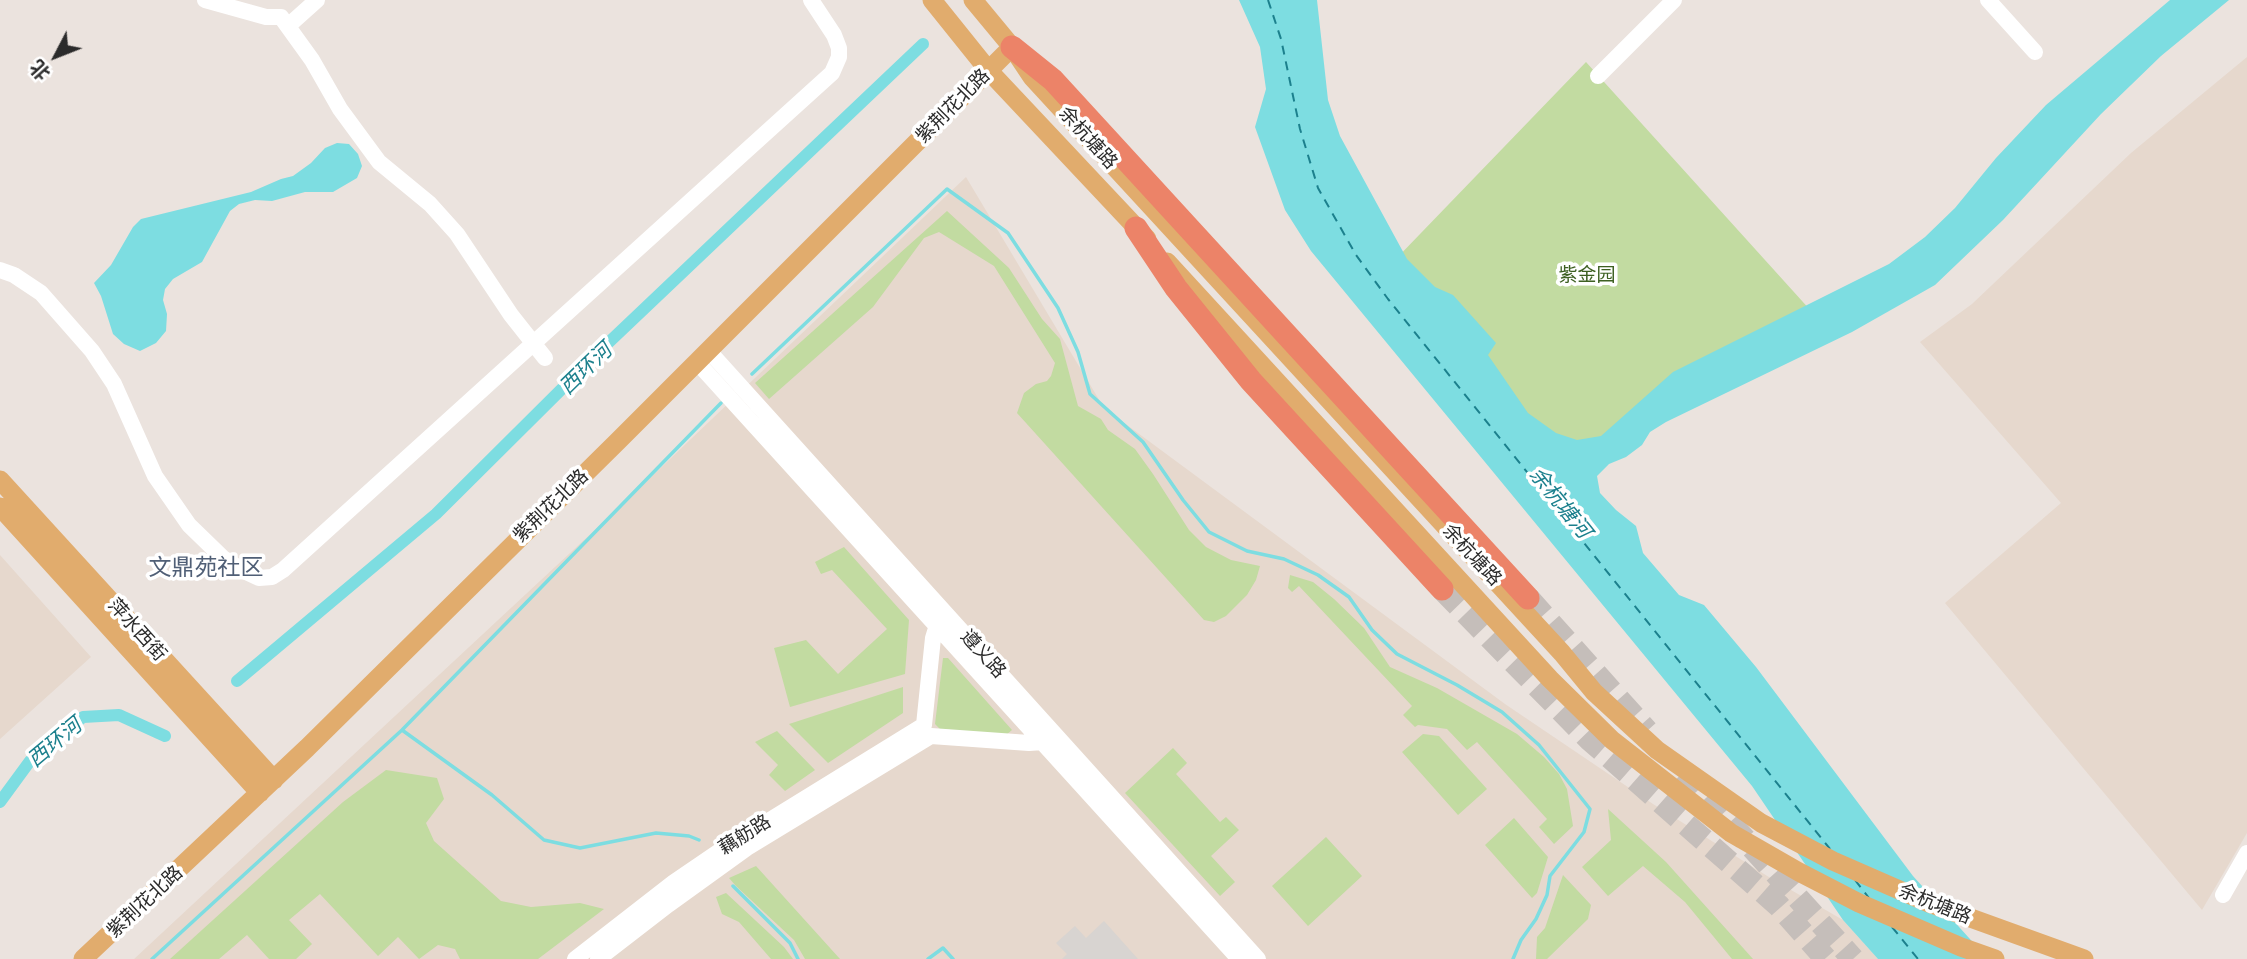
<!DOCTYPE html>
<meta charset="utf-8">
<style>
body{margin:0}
#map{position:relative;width:2247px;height:959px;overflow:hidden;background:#ebe3de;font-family:Inter,"Noto Sans SC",sans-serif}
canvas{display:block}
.north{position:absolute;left:21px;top:21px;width:70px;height:70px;-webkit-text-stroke:5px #fff;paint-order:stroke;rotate:228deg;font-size:19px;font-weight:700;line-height:28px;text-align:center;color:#2b2b2b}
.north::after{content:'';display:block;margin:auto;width:24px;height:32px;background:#2b2b2b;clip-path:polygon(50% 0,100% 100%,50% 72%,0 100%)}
</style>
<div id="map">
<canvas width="2247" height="959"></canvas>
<div class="north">北</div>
</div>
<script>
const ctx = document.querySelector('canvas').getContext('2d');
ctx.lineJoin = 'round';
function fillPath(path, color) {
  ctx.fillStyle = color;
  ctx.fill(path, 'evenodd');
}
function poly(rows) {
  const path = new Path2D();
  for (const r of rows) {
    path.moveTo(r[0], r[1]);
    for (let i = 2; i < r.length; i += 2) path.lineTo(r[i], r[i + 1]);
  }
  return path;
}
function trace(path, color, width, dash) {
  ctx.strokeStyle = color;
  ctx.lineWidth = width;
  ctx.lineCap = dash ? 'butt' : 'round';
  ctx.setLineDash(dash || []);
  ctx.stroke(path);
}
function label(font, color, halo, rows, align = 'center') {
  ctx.font = font + ' Inter,"Noto Sans SC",sans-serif';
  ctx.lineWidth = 7;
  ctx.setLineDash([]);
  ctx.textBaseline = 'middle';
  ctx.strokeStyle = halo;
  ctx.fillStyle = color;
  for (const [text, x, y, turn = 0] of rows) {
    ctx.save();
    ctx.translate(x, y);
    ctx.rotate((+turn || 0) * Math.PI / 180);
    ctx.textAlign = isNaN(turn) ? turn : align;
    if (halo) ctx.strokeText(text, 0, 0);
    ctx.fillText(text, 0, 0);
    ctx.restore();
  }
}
const education = poly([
 [2247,57,2247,833,2202,910,1945,603,2061,503,1920,342,1972,304,2131,153],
 [966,177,1104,408,1505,704,1653,804,1772,879,1843,920,1878,959,134,959,628,499],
 [0,555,91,657,0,739]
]);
const green = poly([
 [1586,62,1812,312,1599,444,1547,454,1393,262],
 [947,211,1009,268,1042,319,1060,339,1078,406,1101,419,1108,430,1135,449,1153,474,1189,530,1206,547,1231,560,1260,566,1256,580,1247,595,1226,616,1214,622,1204,620,1017,413,1024,393,1036,384,1047,381,1051,376,1055,363,994,266,939,232,924,238,873,307,769,399,755,383],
 [844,547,909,620,905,674,790,707,774,648,806,640,838,674,887,629,832,570,821,574,815,562],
 [1290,575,1313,582,1334,599,1364,628,1390,667,1437,688,1517,734,1544,757,1559,774,1567,789,1573,826,1554,844,1539,827,1547,819,1477,742,1467,750,1447,729,1418,725,1415,727,1403,715,1412,706,1299,586,1292,592,1288,588],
 [943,658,948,658,1012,730,1006,735,940,729,935,724],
 [903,687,903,713,828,763,789,724],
 [777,731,815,770,785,791,769,775,778,765,755,742],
 [1423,734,1439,736,1487,789,1458,815,1402,752],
 [1173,748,1187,763,1176,774,1220,822,1226,817,1239,830,1211,856,1235,882,1220,896,1125,793],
 [386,770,437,778,444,799,426,823,434,841,501,901,531,907,580,903,604,909,538,959,460,959,455,949,438,945,419,959,398,937,378,956,320,894,289,920,312,944,296,959,269,959,247,935,219,959,170,959,343,802],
 [1608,809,1666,862,1753,959,1732,959,1685,902,1643,866,1608,896,1582,867,1611,840],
 [1514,818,1548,857,1537,893,1532,898,1485,845],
 [1326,837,1362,876,1308,926,1272,886],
 [756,866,840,959,805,959,794,940,736,886,729,878],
 [1563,875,1591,905,1588,919,1547,959,1536,959,1537,937,1545,928],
 [726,893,784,947,793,959,771,959,739,922,722,914,716,897]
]);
const plaza = poly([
 [1104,921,1138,959,1062,959,1067,954,1056,943,1075,926,1086,938]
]);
const water = poly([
 [1239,0,1317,0,1328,100,1340,136,1407,259,1435,287,1453,295,1496,343,1488,355,1528,413,1556,433,1577,440,1601,436,1673,372,1889,264,1925,237,1955,208,1996,158,2046,105,2170,0,2229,0,2161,56,2101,114,2003,220,1935,285,1852,332,1666,422,1650,432,1642,445,1626,457,1609,464,1597,476,1600,493,1616,510,1636,526,1643,553,1679,595,1704,605,1756,667,1913,876,1988,959,1878,959,1843,920,1752,786,1311,251,1285,210,1255,127,1266,89,1260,47],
 [337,143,349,144,358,154,362,166,357,178,333,192,305,192,272,201,255,200,239,204,230,211,202,262,173,279,165,289,163,300,167,314,166,331,156,343,140,351,124,344,113,334,101,296,94,283,111,265,133,227,141,219,251,192,281,179,293,176,311,163,325,148]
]);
const stream = poly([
 [752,374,947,189,1008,233,1058,308,1078,352,1090,394,1143,442,1183,500,1209,532,1247,551,1284,559,1318,575,1349,597,1372,630,1397,654,1457,685,1502,712,1539,745,1590,809,1584,832,1550,876,1547,895,1536,919,1521,940,1513,959],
 [402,730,492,795,544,840,580,848,656,833,689,836,699,840],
 [733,886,790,943,798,959],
 [152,959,402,730,721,403],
 [928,959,943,948,953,959]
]);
const canal = poly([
 [237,681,436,514,606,345,923,44],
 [0,802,30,761,83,717,119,715,165,736]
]);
const ferry = poly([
 [1268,0,1281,39,1300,129,1318,188,1356,255,1388,299,1830,849],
 [1855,880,1869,898],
 [1892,927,1918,959]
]);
const highwayTunnel = poly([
 [1442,589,1589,739,1779,906,1826,959],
 [1528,598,1647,731],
 [1684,772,1853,959]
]);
const minor = poly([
 [205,0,266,17,281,17,312,60,340,109,379,162,430,204,457,234,511,315,545,358],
 [1988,0,2035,52],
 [288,26,317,0],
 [1598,76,1674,0],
 [0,270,14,275,41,293,92,351,114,384,155,476,189,525,223,558,244,571,259,578,272,577,283,570,832,73,839,57,839,48,834,35,811,0],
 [708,350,1258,959],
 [696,361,1239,959],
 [2223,895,2247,853],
 [575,959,674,882,718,852,924,725,933,638,937,625,944,619],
 [598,959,668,905,747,848,931,736,1029,743,1043,742,1047,739]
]);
const major = poly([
 [932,0,989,71,1147,239],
 [973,0,1012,47,1032,77,1562,653,1594,692,1657,750,1761,823,1833,861,1929,903,2084,959],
 [1167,262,1550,679,1612,740,1731,833,1799,872,1859,903,1961,947,1995,959],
 [0,480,274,780],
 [0,507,260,793],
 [83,959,307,748,617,442,1012,47]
]);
const highway = poly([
 [1012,47,1053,80,1528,598],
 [1136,228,1176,288,1251,381,1442,589]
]);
const streetNames = [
 ["紫荆花北路",953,106,-45],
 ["余杭塘路",1088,138,48],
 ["紫荆花北路",551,506,-44],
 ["余杭塘路",1472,555,47],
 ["萍水西街",137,630,48],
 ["遵义路",983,654,48],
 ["藕舫路",745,835,-32],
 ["紫荆花北路",145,902,-43],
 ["余杭塘路",1935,904,22]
];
const parkNames = [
 ["紫金园",1587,275]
];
const waterNames = [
 ["西环河",586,369,-44],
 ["余杭塘河",1560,503,51],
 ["西环河",55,743,-40]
];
const quarterNames = [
 ["文鼎苑社区",206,568]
];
fillPath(education, '#e6d8cd');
fillPath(green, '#c2dba1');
fillPath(plaza, '#d8d4d1');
fillPath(water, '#7ddde1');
trace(stream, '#7ddde1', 3.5);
trace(canal, '#7ddde1', 12);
trace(ferry, '#1c808d', 2, [9, 7]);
trace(highwayTunnel, '#c5beba', 23, [23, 11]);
trace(minor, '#fff', 16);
trace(major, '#e1ac6d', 19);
trace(highway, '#ec8368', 23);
label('19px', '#2b2b2b', '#fff', streetNames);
label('19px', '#3d6022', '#fff', parkNames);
label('italic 21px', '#1c808d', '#fff', waterNames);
label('23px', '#505f76', '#fff', quarterNames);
</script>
